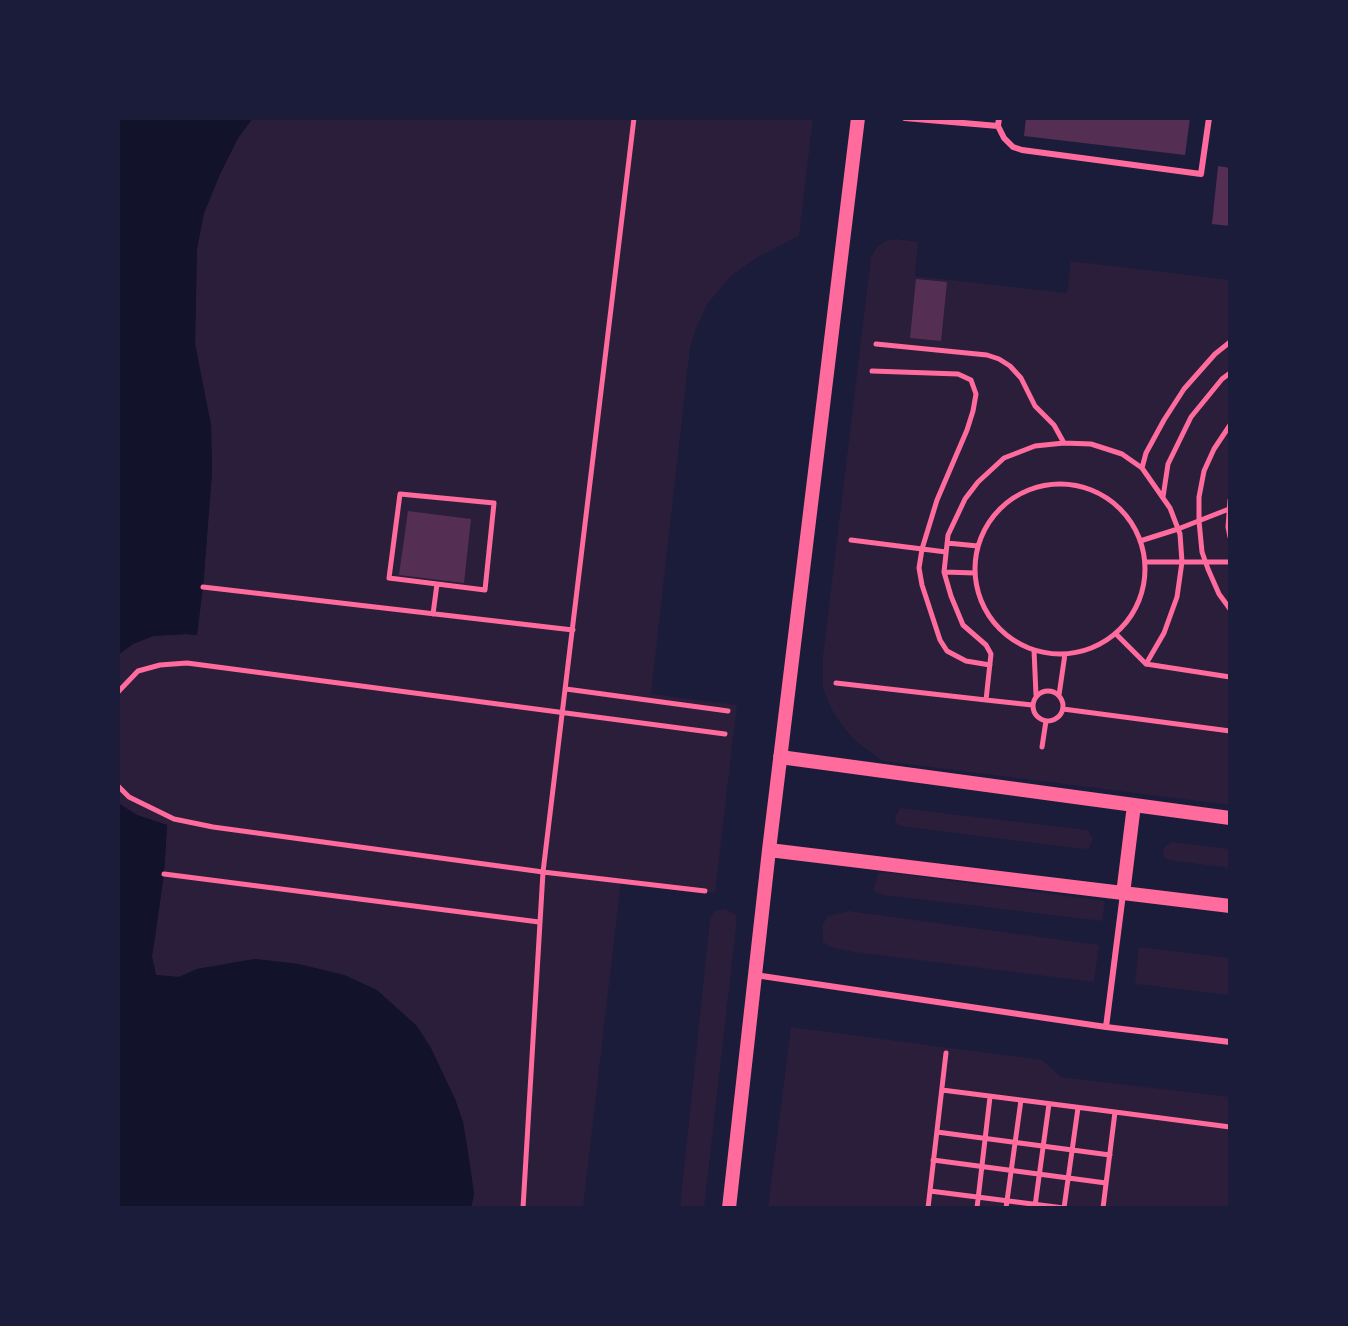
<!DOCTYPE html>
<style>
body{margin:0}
#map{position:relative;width:1348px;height:1326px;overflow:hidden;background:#1b1b3a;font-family:Inter,sans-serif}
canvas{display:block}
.frame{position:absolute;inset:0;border:120px solid #1b1b3a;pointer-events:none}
</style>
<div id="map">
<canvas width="1348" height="1326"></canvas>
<div class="frame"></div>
</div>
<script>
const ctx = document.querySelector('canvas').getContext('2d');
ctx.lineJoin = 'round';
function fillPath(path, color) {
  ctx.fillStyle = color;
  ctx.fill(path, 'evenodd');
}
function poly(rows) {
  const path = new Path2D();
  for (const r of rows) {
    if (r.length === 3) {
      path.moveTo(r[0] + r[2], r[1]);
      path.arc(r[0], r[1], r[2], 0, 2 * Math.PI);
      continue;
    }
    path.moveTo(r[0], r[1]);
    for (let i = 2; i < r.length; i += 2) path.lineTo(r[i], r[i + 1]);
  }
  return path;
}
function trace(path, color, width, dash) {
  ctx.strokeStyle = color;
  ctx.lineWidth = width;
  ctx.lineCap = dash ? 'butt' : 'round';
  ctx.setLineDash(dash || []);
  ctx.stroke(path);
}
const green = poly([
 [253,118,813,118,799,236,756,258,731,276,708,303,696,328,690,348,651,694,737,705,715,893,621,881,583,1208,471,1208,474,1194,469,1159,463,1122,455,1099,377,990,344,975,298,964,255,959,197,969,178,977,156,975,152,957,164,874,167,825,137,815,118,803,118,655,133,644,153,636,186,634,196,635,203,587,212,472,211,425,195,344,197,248,204,213,220,174,238,138],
 [896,239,918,242,915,276,1067,293,1071,261,1230,280,1230,805,883,761,857,742,845,729,831,708,823,688,823,656,871,257,876,248,885,241],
 [900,808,1087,830,1093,839,1089,848,1082,849,900,826,896,822,895,817],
 [1172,842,1230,849,1230,868,1168,860,1164,857,1163,852,1165,846],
 [883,872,1105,901,1102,921,884,895,875,892,874,887,878,874],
 [725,909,735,914,737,919,704,1208,680,1208,710,919,714,911],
 [849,911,1099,945,1094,982,854,952,830,947,823,942,823,924,828,916],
 [1139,947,1230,958,1230,995,1135,984],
 [791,1027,1042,1060,1061,1077,1230,1097,1230,1208,768,1208]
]);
const water = poly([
 [118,118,253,118,238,138,220,174,204,213,197,248,195,344,211,425,212,472,203,587,197,635,186,634,153,636,133,644,118,655],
 [118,803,137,815,167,825,164,874,152,957,156,975,179,977,197,969,255,959,298,964,344,975,377,990,417,1026,431,1048,455,1099,463,1122,469,1159,474,1194,471,1208,118,1208]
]);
const building = poly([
 [1026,118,1190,118,1185,155,1024,136],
 [1218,166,1230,168,1230,226,1212,224],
 [916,279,947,282,941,341,910,338],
 [408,511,471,519,464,583,399,575]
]);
const path = poly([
 [876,344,987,355,999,359,1010,366,1021,378,1035,406,1054,425,1064,443],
 [872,371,958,374,971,380,976,394,973,411,967,430,937,500,922,549,919,568,922,585,940,640,947,651,966,661,990,665],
 [1230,425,1214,449,1204,471,1199,497,1199,521,1202,552,1208,569,1219,594,1230,609],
 [1142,468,1170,508,1180,534,1182,562,1177,597,1164,633,1146,664,1230,677],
 [1060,569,85],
 [1163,497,1168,464,1191,417,1222,379,1230,373],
 [1230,500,1228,527,1230,537],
 [851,540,946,552],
 [1140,541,1178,529,1229,509],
 [947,543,978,546],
 [1145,562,1230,562],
 [944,572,975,573],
 [203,587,573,630],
 [433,614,437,584,485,590,494,503,400,494,389,578,437,584],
 [1116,634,1146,664],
 [1034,650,1036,695],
 [836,683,986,700,991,654,986,645,963,625,951,596,944,572,948,535,965,499,978,482,1004,458,1035,446,1064,443,1091,444,1122,454,1142,468,1146,453,1164,420,1184,389,1215,354,1230,342],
 [566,689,728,711],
 [1048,706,15],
 [118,692,138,671,160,665,187,663,725,734],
 [1059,695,1065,654],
 [986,700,1032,705],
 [1063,709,1230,731],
 [1042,747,1046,721],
 [118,786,129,797,174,819,213,827,543,872,705,891],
 [164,874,539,922],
 [942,1090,1115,1112],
 [937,1132,1110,1155],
 [933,1160,1106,1183],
 [930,1191,1064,1208,1078,1108],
 [1035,1206,1049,1104],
 [523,1208,543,872,634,118],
 [928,1208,946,1053],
 [977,1208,990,1097],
 [1006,1208,1021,1100],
 [1103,1208,1115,1112,1230,1127]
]);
const service = poly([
 [905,118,998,126,999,118],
 [998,126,1004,138,1013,147,1022,150,1201,174,1209,118],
 [755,975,1106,1027,1230,1042],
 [1106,1027,1123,894]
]);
const tertiary = poly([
 [780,757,1230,818],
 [769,850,1230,906],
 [1123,894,1134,805],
 [729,1208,769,850,858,118]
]);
fillPath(green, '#2a1e3b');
fillPath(water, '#12122b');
fillPath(building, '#542f53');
trace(path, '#ff6b9d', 5);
trace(service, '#ff6b9d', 6);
trace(tertiary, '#ff6b9d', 14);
</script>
